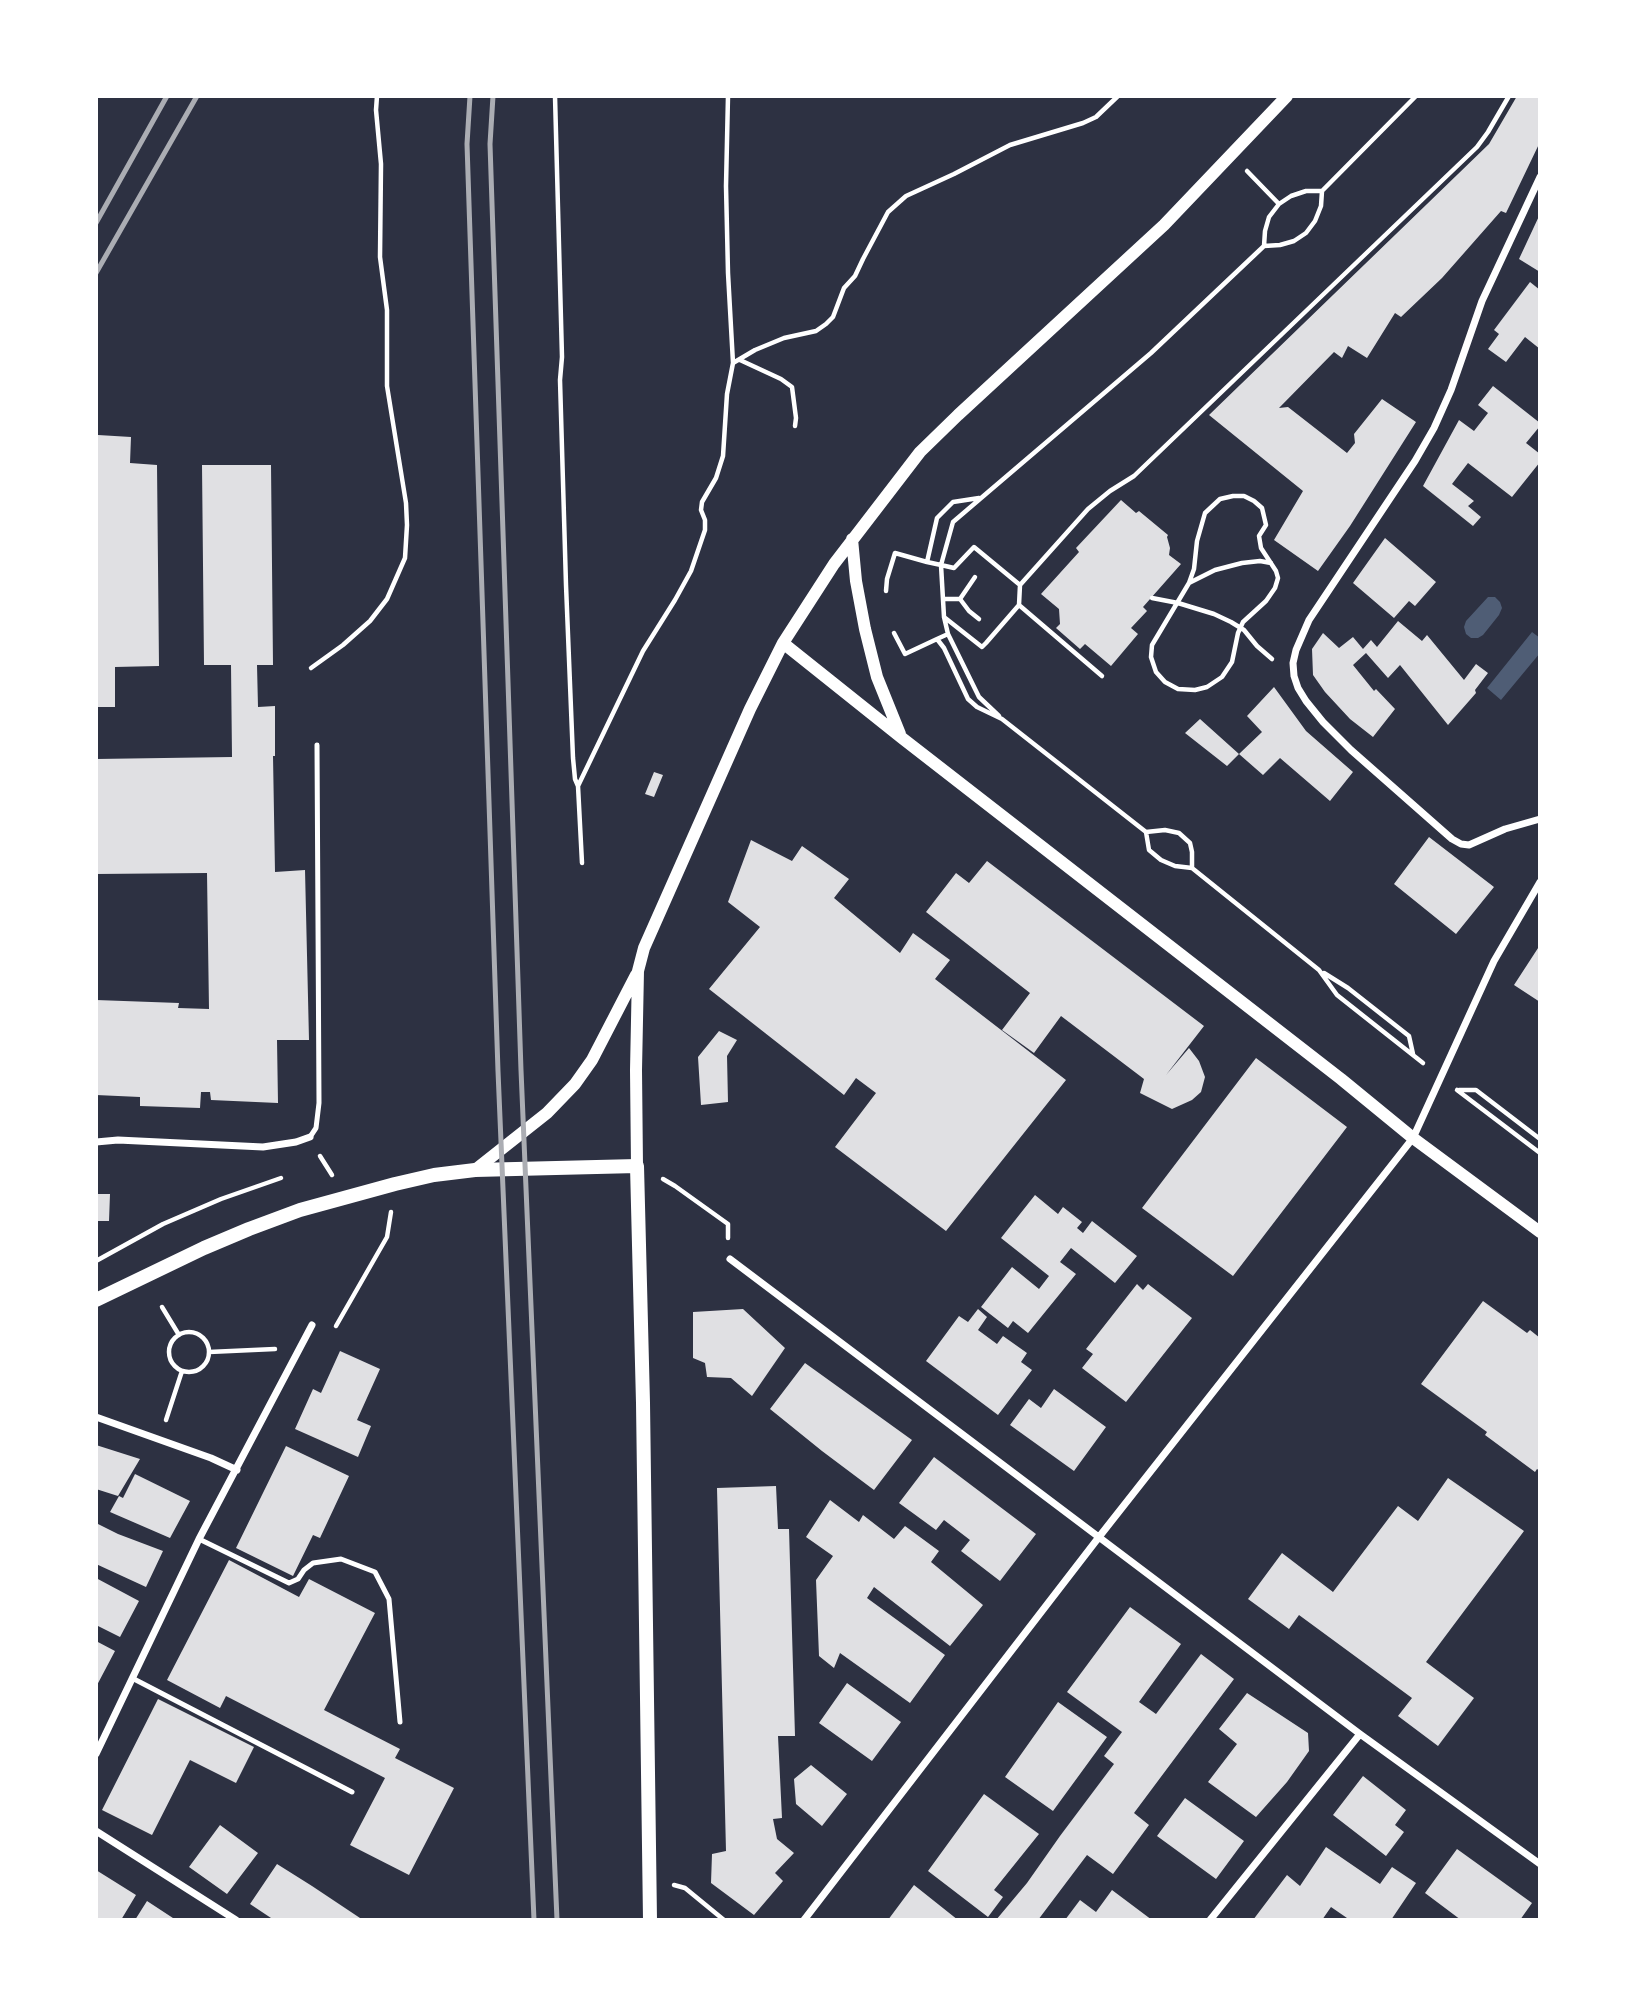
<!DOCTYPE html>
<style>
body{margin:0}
#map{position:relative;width:1636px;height:2016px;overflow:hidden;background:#2d3142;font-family:"Golos Text",sans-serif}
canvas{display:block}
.frame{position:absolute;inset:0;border:98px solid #fff;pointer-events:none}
</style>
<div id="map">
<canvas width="1636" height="2016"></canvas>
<div class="frame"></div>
</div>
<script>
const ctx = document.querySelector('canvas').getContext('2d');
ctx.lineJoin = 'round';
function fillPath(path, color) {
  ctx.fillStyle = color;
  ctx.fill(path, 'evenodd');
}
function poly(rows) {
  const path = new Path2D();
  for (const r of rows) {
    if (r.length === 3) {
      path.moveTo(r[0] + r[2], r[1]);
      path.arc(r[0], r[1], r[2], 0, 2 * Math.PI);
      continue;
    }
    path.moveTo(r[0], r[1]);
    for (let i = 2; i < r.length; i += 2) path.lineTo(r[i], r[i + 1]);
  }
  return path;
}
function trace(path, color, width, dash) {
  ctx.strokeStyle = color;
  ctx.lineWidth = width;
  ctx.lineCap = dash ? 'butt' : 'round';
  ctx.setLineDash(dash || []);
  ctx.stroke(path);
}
const water = poly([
 [1488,597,1495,597,1500,602,1502,608,1499,615,1483,635,1478,638,1471,638,1466,634,1464,627,1466,621],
 [1532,632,1540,638,1540,653,1501,700,1487,688]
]);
const building = poly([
 [1517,96,1540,96,1540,142,1506,213,1501,211,1442,278,1401,317,1395,313,1367,358,1348,346,1342,358,1334,352,1279,408,1288,407,1347,453,1355,443,1354,434,1382,399,1416,422,1350,526,1318,571,1274,540,1303,491,1209,415,1489,144],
 [1540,214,1540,272,1519,259],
 [1530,282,1540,290,1540,349,1525,337,1506,362,1488,349,1499,334,1494,330],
 [1493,386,1540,423,1540,426,1526,443,1540,454,1540,462,1512,497,1468,463,1452,484,1474,501,1468,506,1481,517,1473,526,1423,486,1459,420,1474,431,1488,413,1478,405],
 [98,435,131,437,130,463,157,465,159,666,115,667,115,707,96,707,96,462],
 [202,465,271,465,273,665,257,665,258,707,275,706,275,756,273,756,275,872,305,870,309,1040,277,1040,278,1103,211,1100,210,1092,201,1092,200,1108,140,1106,140,1097,96,1095,96,1000,179,1003,178,1008,209,1009,207,873,96,874,96,759,232,757,231,665,204,665],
 [1121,500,1136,513,1139,511,1168,535,1167,537,1170,548,1169,555,1181,564,1143,607,1147,611,1131,628,1138,634,1111,666,1085,644,1080,649,1056,628,1060,624,1059,609,1041,594,1079,552,1076,548],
 [1385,538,1436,582,1415,606,1409,601,1394,618,1353,583],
 [1398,621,1422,641,1427,635,1464,680,1476,664,1488,673,1475,690,1476,693,1448,725,1400,665,1388,678,1366,653,1353,665,1374,691,1376,689,1395,709,1373,737,1350,719,1325,692,1313,675,1312,649,1323,633,1339,648,1353,637,1363,649,1371,640,1377,647],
 [1274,687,1306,731,1353,772,1330,801,1280,758,1263,775,1239,754,1227,766,1185,733,1200,719,1239,754,1262,732,1247,716],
 [654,772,663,775,654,797,645,794],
 [1429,837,1494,887,1456,934,1394,884],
 [751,840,792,861,802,846,849,879,834,898,900,953,913,933,950,960,935,979,1066,1080,946,1231,835,1147,876,1093,856,1078,844,1095,709,989,760,927,728,902],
 [987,861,1204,1026,1166,1075,1189,1048,1199,1061,1205,1077,1201,1092,1192,1100,1172,1109,1140,1093,1144,1079,1061,1016,1034,1053,1002,1030,1030,993,926,912,956,873,969,883],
 [1540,945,1540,1002,1514,985],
 [719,1031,737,1040,727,1056,728,1102,701,1105,698,1057],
 [1256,1058,1347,1127,1233,1276,1142,1208],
 [96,1194,110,1194,109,1221,96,1221],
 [1035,1195,1058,1214,1063,1207,1082,1222,1077,1228,1083,1233,1092,1221,1137,1256,1115,1283,1071,1248,1060,1262,1076,1274,1028,1333,1013,1321,1008,1328,981,1307,1012,1267,1039,1289,1049,1276,1001,1238],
 [1137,1284,1143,1290,1148,1284,1192,1318,1126,1402,1082,1368,1093,1354,1086,1349],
 [1483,1301,1527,1333,1530,1330,1540,1338,1540,1471,1537,1469,1535,1472,1485,1435,1487,1432,1421,1384],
 [743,1309,785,1348,752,1396,731,1378,707,1377,705,1363,693,1358,693,1312],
 [978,1309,987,1317,978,1330,997,1344,1003,1336,1027,1353,1021,1362,1032,1370,998,1415,926,1361,959,1316,968,1322],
 [340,1351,380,1369,357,1420,371,1426,358,1457,295,1429,313,1389,321,1393],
 [805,1363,912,1440,874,1490,822,1451,770,1409],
 [1054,1389,1106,1427,1074,1471,1010,1425,1029,1399,1041,1408],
 [96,1445,140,1459,118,1496,96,1489],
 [286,1446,349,1476,320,1538,313,1535,293,1576,236,1548],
 [934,1457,1036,1534,1000,1581,961,1551,970,1540,944,1520,936,1530,899,1503],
 [135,1474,190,1501,170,1538,110,1512,119,1496,123,1498],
 [1448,1478,1524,1531,1426,1662,1474,1698,1438,1746,1398,1716,1412,1698,1299,1615,1289,1629,1248,1599,1282,1553,1333,1592,1398,1506,1418,1521],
 [776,1486,778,1529,789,1529,795,1736,778,1736,782,1818,773,1819,777,1839,794,1853,775,1873,783,1881,754,1915,711,1883,712,1854,726,1851,717,1488],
 [830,1500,859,1522,863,1515,894,1539,905,1526,939,1551,931,1562,983,1605,950,1646,874,1587,867,1598,945,1655,910,1703,840,1653,834,1668,819,1656,816,1580,833,1556,806,1537],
 [96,1523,118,1534,163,1551,146,1587,96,1564],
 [229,1560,299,1597,309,1579,375,1613,324,1710,400,1749,395,1758,454,1788,409,1875,350,1845,385,1778,226,1696,220,1708,167,1680],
 [96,1578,139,1601,120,1637,96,1625],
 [1130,1607,1181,1644,1139,1702,1156,1714,1201,1654,1234,1679,1134,1813,1149,1825,1113,1874,1087,1855,1038,1920,996,1920,1027,1883,1060,1836,1114,1764,1104,1756,1122,1732,1067,1692],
 [96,1641,115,1651,96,1687],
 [847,1683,901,1722,872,1761,819,1723],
 [1247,1693,1308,1733,1309,1751,1287,1782,1256,1817,1208,1782,1237,1744,1219,1729],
 [158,1699,254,1747,236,1783,190,1760,152,1835,102,1810],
 [1058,1702,1107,1737,1053,1811,1005,1777],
 [811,1765,847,1794,822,1826,796,1804,794,1779],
 [1363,1776,1406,1810,1395,1825,1404,1832,1386,1856,1333,1815],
 [984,1794,1039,1834,994,1890,1003,1897,988,1917,928,1871],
 [1185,1798,1244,1841,1216,1879,1157,1836],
 [220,1825,258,1853,227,1894,189,1867],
 [1326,1847,1380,1884,1392,1867,1416,1883,1391,1920,1346,1920,1347,1918,1331,1907,1322,1920,1253,1920,1287,1875,1300,1886],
 [1457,1849,1532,1903,1520,1920,1461,1920,1425,1893],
 [277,1864,312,1886,363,1920,274,1920,250,1904],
 [96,1870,136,1895,121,1920,96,1920],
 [914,1885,958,1920,888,1920],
 [1112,1890,1152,1920,1065,1920,1080,1900,1096,1912],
 [147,1901,176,1920,135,1920]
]);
const path = poly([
 [555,96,562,357,560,380,566,585,573,758,575,779,578,786,643,651,675,600,691,571,705,530,705,520,701,510,702,502,716,478,723,456,727,394,733,363,728,273,726,186,728,96],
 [1247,171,1279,204],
 [1264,246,1265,231,1269,217,1279,204,1291,196,1306,191,1322,191],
 [740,360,781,379,792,387,796,418,795,426],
 [733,363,755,350,784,338,816,331,826,324,833,317,844,288,855,276,863,259,888,212,906,196,954,174,1010,145,1083,123,1096,117,1118,96],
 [1233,496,1244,496,1254,501,1262,508,1266,525,1259,536,1261,548,1276,571,1278,578,1275,588,1266,601,1243,622,1238,633,1232,662,1222,677,1207,687,1195,690,1178,689,1165,682,1156,672,1151,657,1152,645,1189,583,1194,569,1197,541,1205,513,1220,499,1233,496],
 [1189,583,1215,570,1242,563,1260,561,1271,563],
 [1020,585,974,547,954,568,941,565,953,522,1151,353,1264,246,1280,245,1294,241,1306,233,1315,221,1321,206,1322,191,1416,96],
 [886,591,887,579,895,553,927,562],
 [1152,598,1178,603,1214,614,1231,622,1244,630,1257,646,1272,659],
 [943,599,960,599],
 [960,599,969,611,979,619],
 [960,599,975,577],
 [1019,605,1102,676],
 [944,617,982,647,986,643,1019,605,1020,585,1088,509,1110,491,1134,476,1477,147,1488,132,1509,96],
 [894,633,905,654,937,639,944,648,968,699,977,707,1002,719,1146,832,1149,850,1161,860,1175,866,1192,868,1319,970,1337,995,1423,1063],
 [948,634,979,697,999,716],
 [937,639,948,634,944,617,941,565,927,562,937,518,953,502,979,498],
 [311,668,343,645,370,621,387,599,405,558,407,525,406,503,387,386,387,310,380,257,381,164,376,110,377,96],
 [578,786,582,863],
 [1146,832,1165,830,1179,833,1190,843,1192,852,1192,868],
 [1324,973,1348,988,1409,1036,1413,1054],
 [1457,1090,1540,1153],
 [1459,1090,1476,1090,1540,1139],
 [320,1156,332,1175],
 [663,1179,675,1186,728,1224,728,1238],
 [96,1261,163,1224,221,1199,281,1178],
 [162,1307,179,1335],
 [336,1326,387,1237,391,1212],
 [189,1352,20],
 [209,1352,275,1349],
 [166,1420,182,1371],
 [674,1885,685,1888,724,1920]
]);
const service = poly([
 [310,1137,316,1128,319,1103,317,745],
 [199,1539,289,1583,298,1579,304,1570,313,1563,341,1559,375,1572,389,1599,400,1722],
 [132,1678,352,1792]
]);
const minor = poly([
 [1540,177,1482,301,1451,390,1434,428,1415,461,1309,620,1296,650,1293,663,1294,676,1298,688,1306,701,1323,722,1351,750,1452,839,1461,844,1469,845,1505,829,1540,819],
 [96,1142,118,1140,263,1147,296,1142,310,1137],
 [730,1259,1360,1734,1540,1864],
 [96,1417,211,1458,237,1470],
 [96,1754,199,1539,312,1325],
 [96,1831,236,1920],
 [804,1920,1099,1537,1413,1138,1494,961,1540,882],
 [1210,1920,1360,1734]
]);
const tertiary = poly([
 [852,539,856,581,865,629,877,677,900,734],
 [783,643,902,738,1341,1079,1413,1138,1540,1232],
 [637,1166,636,1070,638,971,644,948,750,709,783,643,834,564,920,452,958,415,1164,225,1287,96],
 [475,1170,547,1113,575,1084,592,1060,636,975]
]);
const secondary = poly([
 [96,1300,204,1248,249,1229,300,1210,395,1184,434,1175,475,1170,637,1166,643,1403,650,1920]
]);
const rail = poly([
 [470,96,467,144,498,1071,534,1920],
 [493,96,490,144,521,1070,557,1920],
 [96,223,167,96],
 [96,273,197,96]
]);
fillPath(water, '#4f5d75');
fillPath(building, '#e0e0e3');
trace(path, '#fff', 4.5);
trace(service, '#fff', 5);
trace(minor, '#fff', 7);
trace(tertiary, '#fff', 12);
trace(secondary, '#fff', 14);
trace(rail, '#abadb3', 5);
</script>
